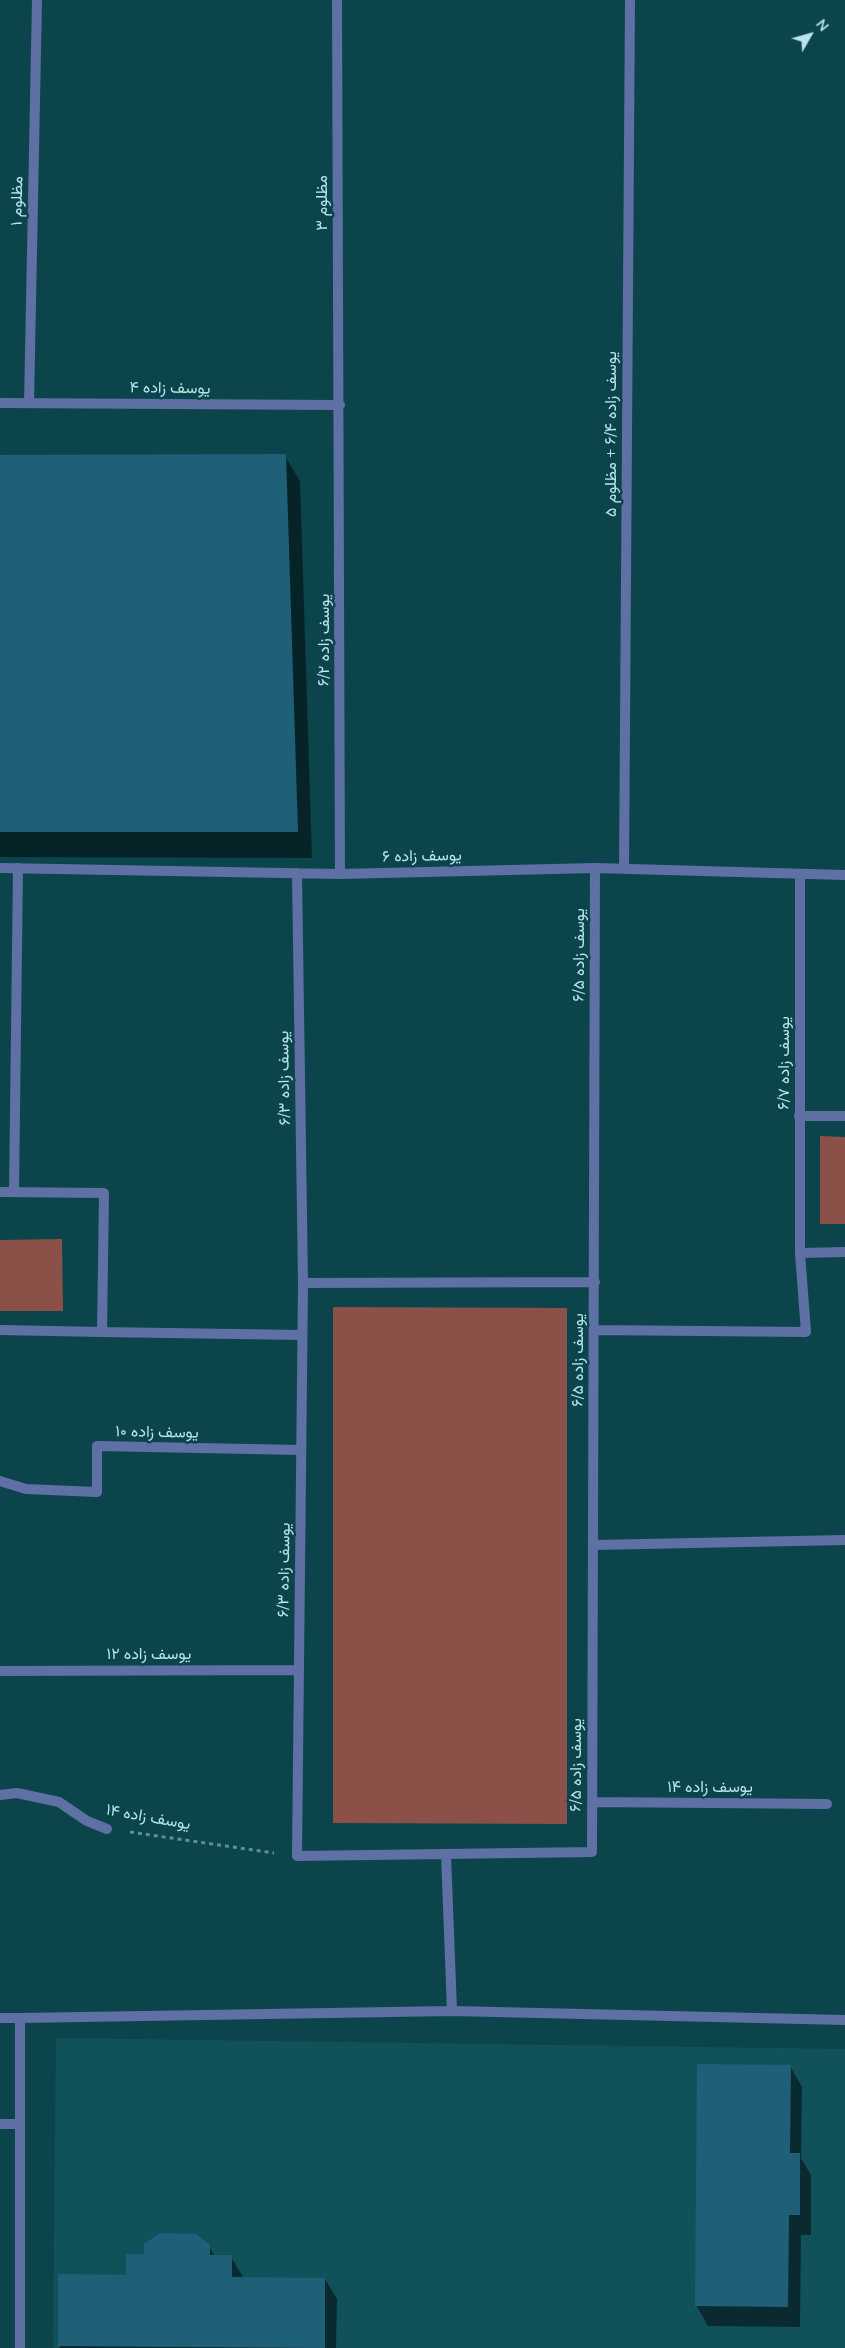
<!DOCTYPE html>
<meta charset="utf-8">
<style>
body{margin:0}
#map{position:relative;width:845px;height:2348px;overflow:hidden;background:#0c444b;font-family:"Nunito Sans",sans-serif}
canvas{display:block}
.north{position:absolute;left:785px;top:10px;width:50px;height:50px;-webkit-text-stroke:4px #0c444b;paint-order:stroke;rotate:52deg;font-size:14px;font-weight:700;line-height:20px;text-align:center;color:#b7e3ea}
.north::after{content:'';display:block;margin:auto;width:18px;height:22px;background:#b7e3ea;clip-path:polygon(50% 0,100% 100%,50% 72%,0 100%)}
</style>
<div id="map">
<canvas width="845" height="2348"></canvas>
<div class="north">N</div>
</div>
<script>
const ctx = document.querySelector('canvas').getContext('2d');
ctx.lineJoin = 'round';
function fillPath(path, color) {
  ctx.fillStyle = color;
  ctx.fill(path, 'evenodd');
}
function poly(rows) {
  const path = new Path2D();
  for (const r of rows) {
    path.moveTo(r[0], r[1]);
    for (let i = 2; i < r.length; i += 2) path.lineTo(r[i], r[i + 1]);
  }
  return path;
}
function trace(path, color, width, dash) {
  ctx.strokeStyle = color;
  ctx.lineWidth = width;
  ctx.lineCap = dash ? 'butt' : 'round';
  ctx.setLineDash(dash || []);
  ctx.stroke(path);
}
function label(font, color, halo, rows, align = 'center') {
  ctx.font = font + ' "Nunito Sans",Vazirmatn,sans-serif';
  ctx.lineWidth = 5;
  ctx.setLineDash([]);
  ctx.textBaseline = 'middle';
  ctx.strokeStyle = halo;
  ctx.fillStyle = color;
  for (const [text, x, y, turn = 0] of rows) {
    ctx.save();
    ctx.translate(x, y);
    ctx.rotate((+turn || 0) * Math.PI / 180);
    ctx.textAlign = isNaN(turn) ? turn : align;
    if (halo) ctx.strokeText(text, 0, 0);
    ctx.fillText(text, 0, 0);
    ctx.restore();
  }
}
const built = poly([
 [56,2038,845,2049,845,2348,53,2348]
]);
const green = poly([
 [820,1136,845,1137,845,1224,820,1224],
 [62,1239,63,1311,0,1311,0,1240],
 [333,1307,567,1308,567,1824,333,1823]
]);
const shadow = poly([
 [0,456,285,456,300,481,312,858,0,857],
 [790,2066,802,2087,801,2158,811,2175,811,2235,801,2235,800,2327,708,2326,696,2305],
 [209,2246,215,2257,231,2257,244,2278,325,2279,337,2299,336,2348,60,2348,59,2345,145,2256]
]);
const building = poly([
 [286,454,298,832,0,832,0,455],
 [697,2064,791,2065,790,2153,800,2153,800,2215,789,2215,788,2307,695,2306],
 [160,2233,196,2234,210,2245,210,2255,232,2255,232,2277,325,2278,325,2348,58,2346,58,2274,126,2275,126,2254,144,2254,144,2244]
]);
const path = poly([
 [130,1832,274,1853]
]);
const street = poly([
 [337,0,340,874],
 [0,403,340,405],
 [29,403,37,0],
 [0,868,340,874,595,868,845,875],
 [624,869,630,0],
 [297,873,303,1283,297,1856,592,1852,595,868],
 [799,1116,845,1116],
 [0,1192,104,1193,102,1332,0,1330],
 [14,1192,18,868],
 [800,1253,845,1252],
 [303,1283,595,1282],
 [594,1330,806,1332,800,1253,800,874],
 [102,1332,302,1335],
 [0,1481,26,1489,97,1492,97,1446,301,1450],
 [593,1545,845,1540],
 [0,1671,299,1670],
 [0,1795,17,1793,59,1802,87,1821,107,1829],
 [592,1802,827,1804],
 [446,1854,452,2011],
 [0,2018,20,2018],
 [0,2124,20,2124],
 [20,2348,20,2018,452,2011,845,2020]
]);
const streetNames = [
 ["مظلوم ۱",18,201,-89],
 ["مظلوم ۳",323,203,-90],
 ["یوسف زاده ۴",170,389,1],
 ["یوسف زاده ۶/۴ + مظلوم ۵",612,434,-90],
 ["یوسف زاده ۶/۲",325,640,-90],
 ["یوسف زاده ۶",422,857,-1],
 ["یوسف زاده ۶/۵",580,955,-90],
 ["یوسف زاده ۶/۷",785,1063,-90],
 ["یوسف زاده ۶/۳",285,1078,-91],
 ["یوسف زاده ۶/۵",579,1360,-90],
 ["یوسف زاده ۱۰",157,1433,1],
 ["یوسف زاده ۶/۳",285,1570,-89],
 ["یوسف زاده ۱۲",149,1655],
 ["یوسف زاده ۶/۵",577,1765,-90],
 ["یوسف زاده ۱۴",710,1788],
 ["یوسف زاده ۱۴",148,1818,10]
];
fillPath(built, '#11525a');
fillPath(green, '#8b5149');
fillPath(shadow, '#0007');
fillPath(building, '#205f78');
trace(path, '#5d8f96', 3, [4, 4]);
trace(street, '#5e70a4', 10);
label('16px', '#b7e3ea', '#0c444b', streetNames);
</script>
